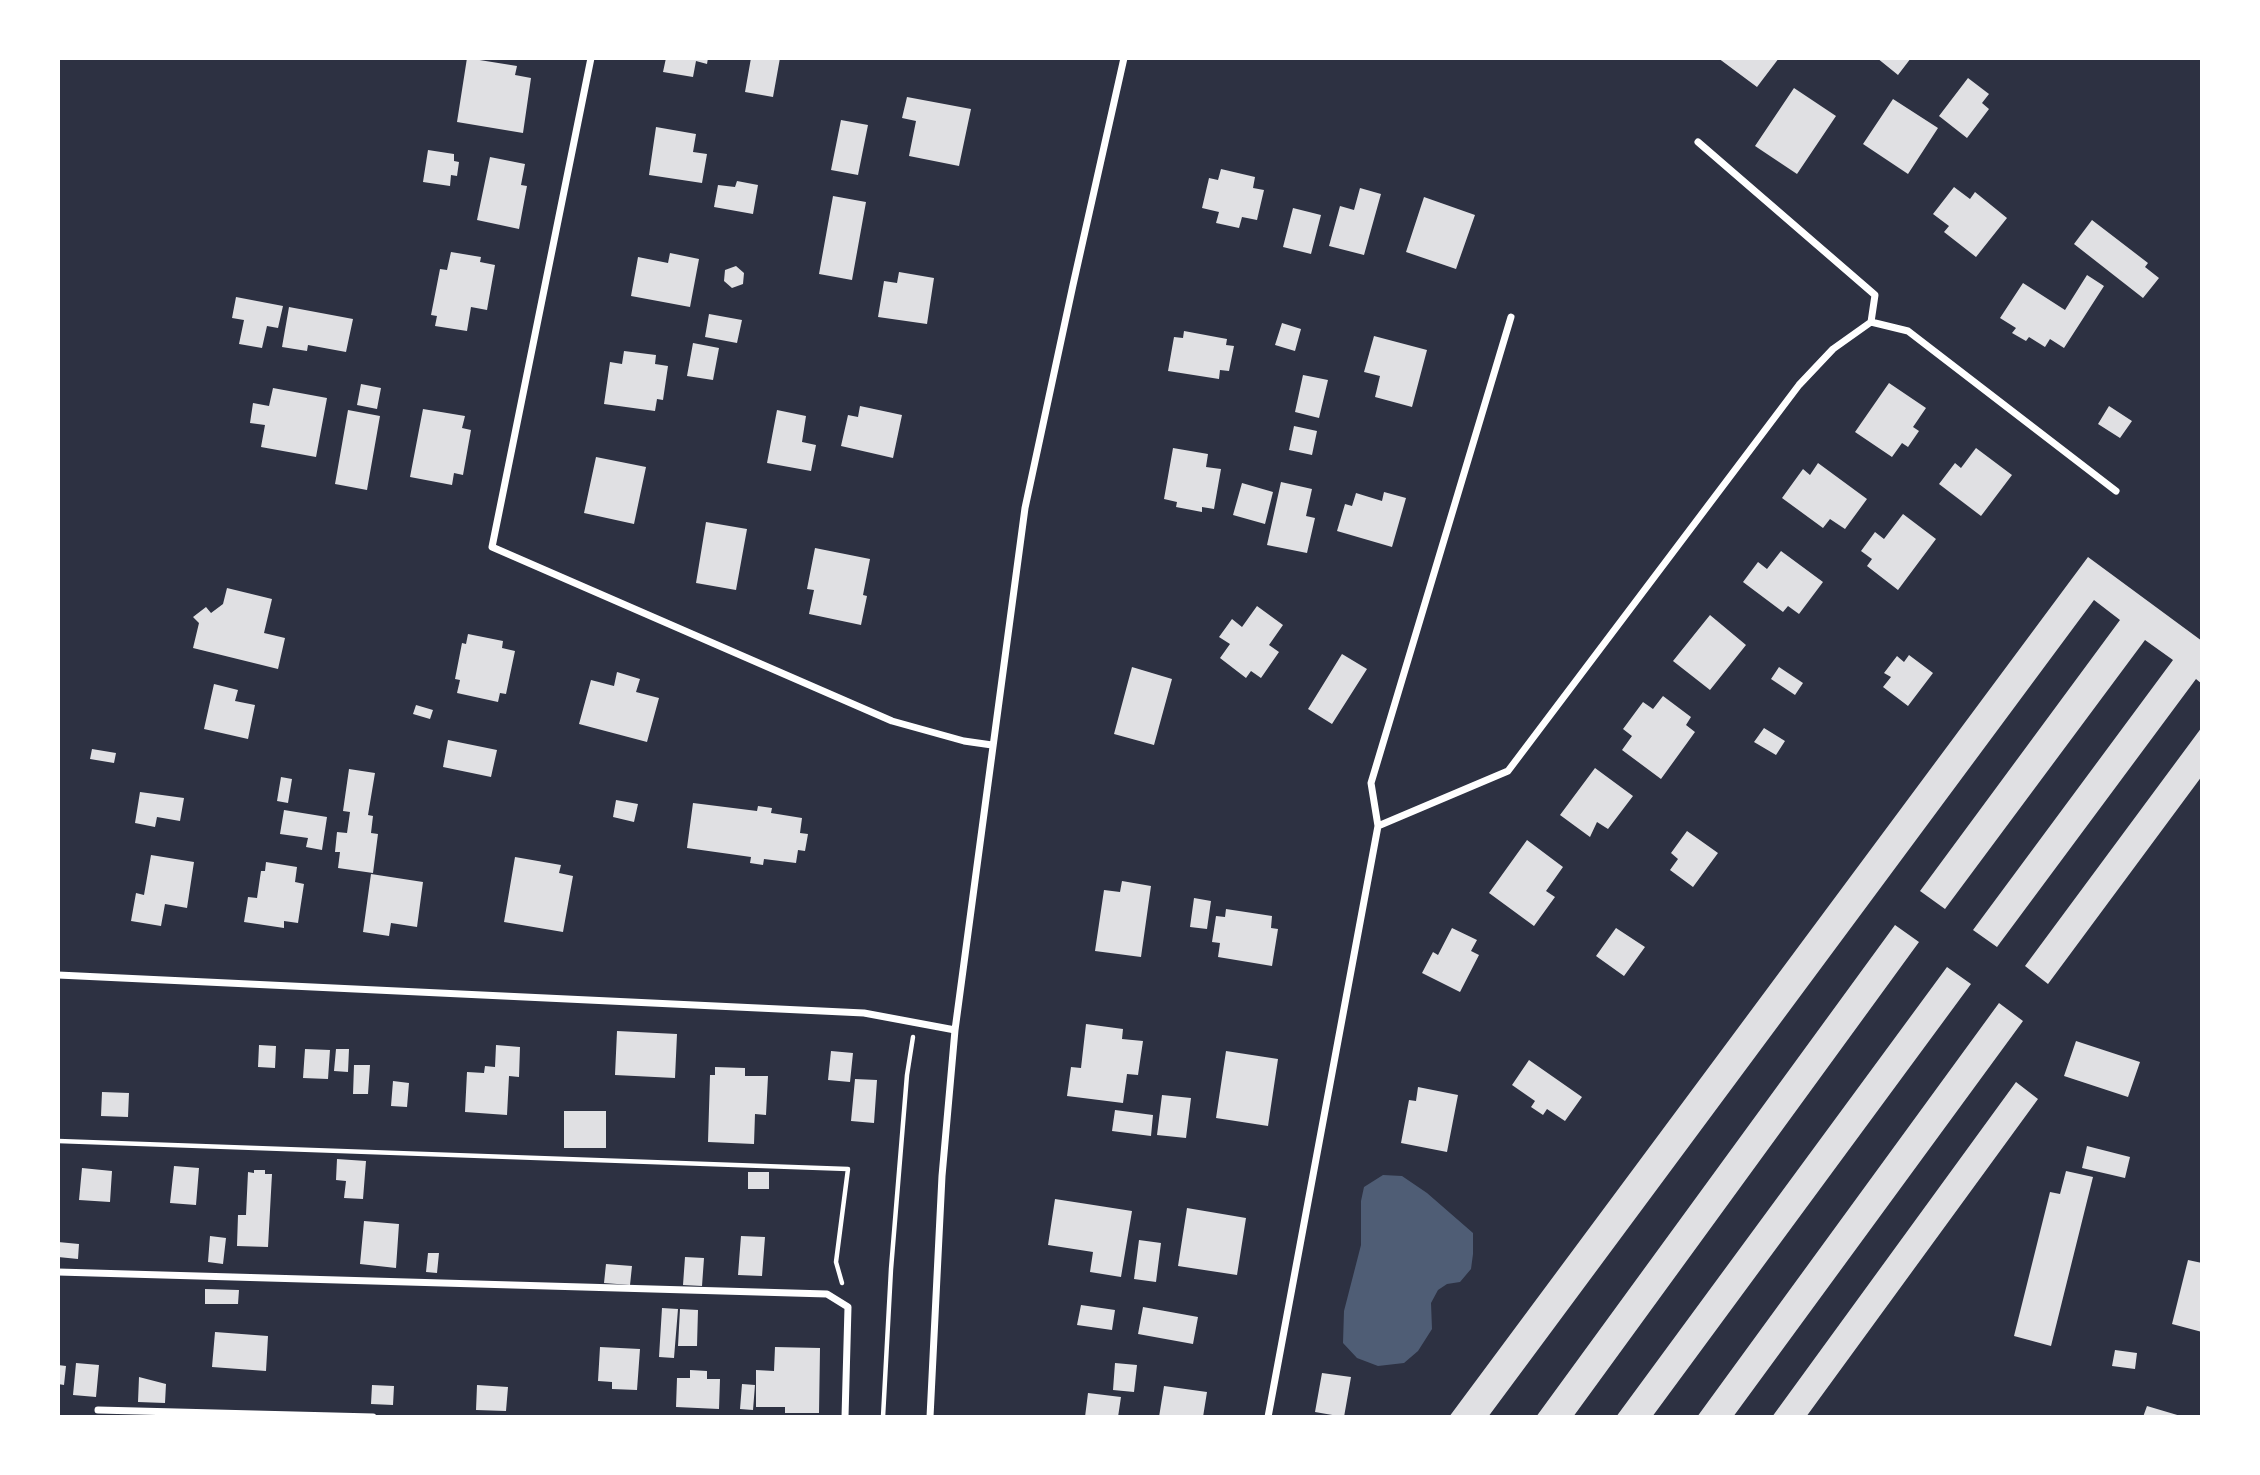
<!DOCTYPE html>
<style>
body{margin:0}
#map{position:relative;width:2260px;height:1475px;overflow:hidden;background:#2d3142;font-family:Lato,sans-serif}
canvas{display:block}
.frame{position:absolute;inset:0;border:60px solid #fff;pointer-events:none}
</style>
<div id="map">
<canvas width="2260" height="1475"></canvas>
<div class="frame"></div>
</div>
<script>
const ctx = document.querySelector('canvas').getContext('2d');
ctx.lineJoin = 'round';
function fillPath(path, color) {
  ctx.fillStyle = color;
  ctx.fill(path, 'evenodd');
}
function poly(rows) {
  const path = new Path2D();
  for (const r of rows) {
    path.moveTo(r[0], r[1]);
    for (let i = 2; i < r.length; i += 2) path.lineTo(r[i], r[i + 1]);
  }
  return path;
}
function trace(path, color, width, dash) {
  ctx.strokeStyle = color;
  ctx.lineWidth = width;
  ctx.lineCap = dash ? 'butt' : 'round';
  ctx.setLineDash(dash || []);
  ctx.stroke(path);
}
const water = poly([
 [1383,1175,1402,1176,1427,1193,1473,1233,1473,1254,1471,1269,1460,1282,1447,1284,1438,1290,1431,1303,1432,1329,1418,1351,1404,1363,1378,1366,1357,1358,1343,1343,1344,1311,1361,1245,1361,1201,1364,1187]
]);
const building = poly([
 [467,58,517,66,515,75,531,78,523,133,457,122],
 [666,58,708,58,707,64,696,61,693,77,663,72],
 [751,58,780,58,773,97,745,92],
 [1718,58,1779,58,1757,87],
 [1877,58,1911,58,1898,75],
 [1968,78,1989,94,1982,103,1989,109,1967,138,1939,116],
 [1794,88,1836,116,1797,174,1755,146],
 [907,97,971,109,959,166,909,156,916,121,902,118],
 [1893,99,1938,128,1908,174,1863,144],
 [841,120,868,125,858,175,831,170],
 [656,127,696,134,693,152,707,154,702,183,649,175],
 [428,150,454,154,454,161,459,162,457,176,451,175,450,186,423,182],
 [490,157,525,164,521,185,527,186,519,229,477,220],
 [1221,169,1255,177,1253,188,1264,190,1257,220,1242,217,1239,228,1216,223,1219,212,1202,208,1209,178,1218,180],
 [737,181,758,185,753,214,714,207,718,185,735,187],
 [1954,187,1970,199,1975,192,2007,218,1976,257,1944,232,1949,226,1933,214],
 [1360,188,1381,194,1364,255,1329,246,1340,206,1354,210],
 [833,196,866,202,852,280,819,274],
 [1424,197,1475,215,1456,269,1406,252],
 [1293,208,1321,215,1311,254,1283,247],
 [2092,220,2148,263,2145,267,2159,278,2143,298,2074,244],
 [451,252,481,257,480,262,495,265,487,310,471,307,467,331,435,326,437,316,431,315,440,269,447,270],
 [670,253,699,259,690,307,631,296,638,257,668,263],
 [736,266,744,273,743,284,732,288,724,281,725,270],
 [899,272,934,278,927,324,878,317,884,281,897,283],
 [2087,275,2104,286,2064,348,2050,339,2045,347,2029,337,2026,341,2012,333,2016,328,2000,318,2023,283,2065,310],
 [236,297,283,306,278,328,267,326,262,348,239,344,244,320,232,318],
 [289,307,353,319,346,352,308,345,307,351,282,347],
 [709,314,742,320,737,343,705,337],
 [1282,323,1301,329,1295,351,1275,345],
 [1184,331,1227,339,1226,345,1234,346,1229,371,1220,370,1219,379,1168,371,1174,337,1183,338],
 [1374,336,1427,350,1412,407,1375,397,1380,376,1364,372],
 [693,343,719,348,713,380,687,376],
 [624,351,656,355,655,364,668,366,663,400,657,399,655,411,604,404,610,362,622,364],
 [1303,375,1328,380,1319,418,1295,412],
 [1889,383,1926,408,1913,427,1919,431,1908,447,1902,443,1892,457,1855,432],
 [361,384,381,388,377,409,357,405],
 [273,388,327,398,316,457,261,447,265,425,250,423,253,403,269,406],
 [860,406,902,415,893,458,841,446,848,415,858,417],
 [2109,406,2132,421,2120,438,2098,424],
 [423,409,465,416,462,428,471,430,463,475,454,473,452,485,410,477],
 [348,410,380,416,367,490,335,484],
 [777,410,806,416,802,442,816,445,811,471,767,463],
 [1294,426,1317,431,1312,455,1289,450],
 [1173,448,1208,454,1206,467,1221,469,1214,509,1202,507,1202,512,1176,507,1177,502,1164,499],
 [1976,448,2012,475,1981,516,1939,484,1955,463,1961,468],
 [596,457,646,467,634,524,584,513],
 [1818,463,1867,499,1845,529,1830,519,1823,528,1782,498,1803,469,1810,475],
 [1281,482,1312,489,1306,516,1315,518,1307,553,1267,545],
 [1242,483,1273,492,1265,524,1233,515],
 [1384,492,1406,498,1392,547,1337,531,1345,504,1352,506,1356,493,1382,501],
 [1903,514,1936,539,1898,590,1867,566,1872,559,1861,551,1875,532,1884,539],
 [706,522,747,529,736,590,696,583],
 [815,548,870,559,863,595,867,596,861,625,809,614,814,590,807,589],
 [1781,551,1823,582,1799,614,1788,606,1783,612,1743,582,1758,562,1767,569],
 [2088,557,2202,641,2202,684,2196,679,1997,947,1973,930,2173,660,2145,640,1945,909,1920,891,2120,620,2094,600,1488,1417,1449,1417],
 [227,588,272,599,264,633,285,638,278,669,193,648,199,623,193,617,206,607,211,613,223,604],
 [1257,606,1283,625,1269,645,1279,652,1261,678,1251,671,1246,678,1220,658,1230,644,1219,637,1232,619,1242,627],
 [1710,615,1746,645,1710,690,1673,661],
 [468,634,503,641,502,648,515,651,506,694,500,693,498,702,457,693,460,680,455,679,462,643,466,644],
 [1342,654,1367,669,1332,724,1308,709],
 [1909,655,1933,673,1908,706,1883,687,1891,677,1884,673,1897,656,1904,662],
 [1132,667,1172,679,1154,745,1114,734],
 [1779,667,1803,683,1795,695,1771,679],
 [617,672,640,679,636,692,659,698,647,742,579,724,591,680,614,686],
 [214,684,238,690,235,701,255,705,248,739,204,729],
 [1663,696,1691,717,1686,725,1695,732,1661,779,1622,750,1632,736,1623,729,1643,702,1653,709],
 [416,705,433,710,430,719,413,714],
 [2202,727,2202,776,2048,984,2025,966],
 [1764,728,1785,741,1776,755,1754,742],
 [448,740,497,750,491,777,443,767],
 [92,749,116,753,114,763,90,759],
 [1595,768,1633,796,1608,829,1597,822,1590,837,1560,815],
 [349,769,375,773,368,815,373,816,371,833,378,834,373,873,338,868,340,852,335,852,337,832,347,833,350,812,343,811],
 [281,777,292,779,288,803,277,801],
 [140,792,184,798,180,821,157,817,155,827,135,823],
 [616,800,638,804,634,822,613,817],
 [693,803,757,811,758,806,772,808,771,813,802,818,800,833,808,834,805,851,798,850,796,863,764,859,763,865,750,863,751,857,687,848],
 [284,810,327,817,322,850,306,847,308,838,280,834],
 [1687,831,1718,853,1693,887,1670,870,1678,859,1671,853],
 [1527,840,1563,867,1546,891,1555,897,1534,926,1489,893],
 [151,855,194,862,187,908,165,904,161,926,131,921,136,893,144,895],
 [515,857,561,865,559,873,573,876,563,932,504,922],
 [266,862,297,867,295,882,304,884,298,923,284,921,284,928,244,922,248,897,257,898,261,871,265,871],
 [371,874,423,882,417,927,391,923,389,936,363,932],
 [1122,881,1151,886,1141,957,1095,951,1104,890,1120,892],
 [1194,898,1211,901,1207,929,1190,927],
 [1226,909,1272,916,1271,928,1278,929,1272,966,1218,957,1220,943,1212,942,1216,916,1225,917],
 [1895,925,1919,942,1573,1417,1536,1417],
 [1452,928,1477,940,1471,951,1479,955,1460,992,1422,973,1433,952,1438,955],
 [1616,928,1645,947,1624,976,1596,956],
 [1947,967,1971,984,1652,1417,1616,1417],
 [1999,1003,2023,1021,1733,1417,1697,1417],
 [1086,1024,1123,1029,1122,1039,1143,1041,1138,1075,1127,1074,1123,1103,1067,1096,1071,1067,1081,1068],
 [617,1031,677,1034,675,1078,615,1075],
 [2076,1041,2140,1062,2128,1097,2064,1076],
 [259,1045,276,1046,275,1068,258,1067],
 [496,1045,520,1047,519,1077,509,1076,507,1115,465,1112,467,1072,484,1073,485,1066,495,1067],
 [305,1049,330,1050,328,1079,303,1078],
 [336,1049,349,1049,348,1072,334,1071],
 [831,1051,853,1053,850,1082,828,1080],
 [1226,1051,1278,1059,1268,1126,1216,1118],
 [1529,1060,1582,1097,1565,1121,1547,1109,1543,1115,1531,1107,1535,1101,1512,1085],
 [354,1065,370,1065,368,1094,353,1094],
 [715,1067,745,1068,745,1076,768,1076,766,1115,755,1114,754,1144,708,1142,710,1075,715,1075],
 [855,1079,877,1080,874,1123,851,1121],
 [393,1081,409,1083,407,1107,391,1106],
 [2016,1082,2038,1099,1806,1417,1772,1417],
 [1418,1087,1458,1095,1447,1152,1401,1143,1409,1100,1416,1101],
 [102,1092,129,1093,128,1117,101,1116],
 [1162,1095,1191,1098,1186,1138,1157,1135],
 [1115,1110,1153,1115,1151,1136,1112,1131],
 [564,1111,606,1111,606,1148,564,1148],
 [2087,1146,2130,1157,2125,1178,2082,1168],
 [337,1159,366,1161,363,1199,344,1198,346,1181,336,1180],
 [174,1166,199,1168,196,1205,170,1203],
 [82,1168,112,1171,110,1202,79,1200],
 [254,1170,265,1170,265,1174,272,1174,268,1247,237,1246,238,1215,246,1215,248,1172,254,1173],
 [2066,1171,2093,1177,2051,1346,2014,1336,2050,1192,2060,1194],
 [748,1172,769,1172,769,1189,748,1189],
 [1055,1199,1132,1211,1121,1277,1090,1272,1093,1252,1048,1245],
 [1187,1208,1246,1218,1237,1275,1178,1266],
 [364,1221,399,1224,396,1268,360,1264],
 [210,1236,226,1238,223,1264,208,1262],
 [741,1236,765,1237,762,1276,738,1275],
 [1139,1240,1161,1243,1156,1282,1134,1279],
 [58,1242,79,1244,78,1259,58,1257],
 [428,1253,439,1253,437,1273,426,1272],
 [685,1257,704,1258,702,1286,683,1285],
 [2188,1260,2202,1263,2202,1332,2172,1324],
 [606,1264,632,1266,630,1285,604,1283],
 [205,1289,239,1290,238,1304,205,1304],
 [1081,1305,1115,1310,1112,1330,1077,1325],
 [1143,1307,1198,1317,1193,1344,1138,1334],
 [662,1308,678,1309,674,1358,659,1357],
 [680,1309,698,1310,697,1346,678,1346],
 [215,1332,268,1336,266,1371,212,1367],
 [600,1347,640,1349,637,1390,612,1389,612,1382,598,1381],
 [775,1347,820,1348,819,1413,785,1413,785,1407,756,1407,756,1370,774,1371],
 [2115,1350,2137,1353,2135,1369,2112,1366],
 [76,1363,99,1365,96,1397,73,1395],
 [1115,1363,1137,1365,1134,1392,1113,1390],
 [58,1365,66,1366,64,1385,58,1384],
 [690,1370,707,1371,707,1379,720,1379,719,1409,676,1407,677,1378,690,1378],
 [1322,1373,1351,1377,1344,1417,1315,1412],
 [139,1377,166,1384,165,1403,138,1402],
 [742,1384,755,1385,753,1410,740,1409],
 [372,1385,394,1386,393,1405,371,1404],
 [477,1385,508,1387,506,1411,476,1410],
 [1164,1386,1207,1392,1203,1417,1159,1417],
 [1088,1393,1121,1397,1118,1417,1085,1417],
 [2147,1406,2184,1417,2143,1417]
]);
const path = poly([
 [58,1141,848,1169,836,1262,842,1283],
 [883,1417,891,1269,907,1075,913,1037]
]);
const minor = poly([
 [591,58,492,547,892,721,964,741,992,745],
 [1698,142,1875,295,1871,322,1908,331,2116,491],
 [1378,826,1508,771,1799,385,1833,349,1871,322],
 [58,975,864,1013,955,1030],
 [58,1272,827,1294,848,1307,845,1417],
 [98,1410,373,1417],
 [930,1417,942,1176,955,1030,1025,508,1073,285,1124,58],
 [1268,1417,1378,826,1371,783,1511,317]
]);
fillPath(water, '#4f5d75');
fillPath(building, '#e0e0e3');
trace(path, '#fff', 4.5);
trace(minor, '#fff', 7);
</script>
